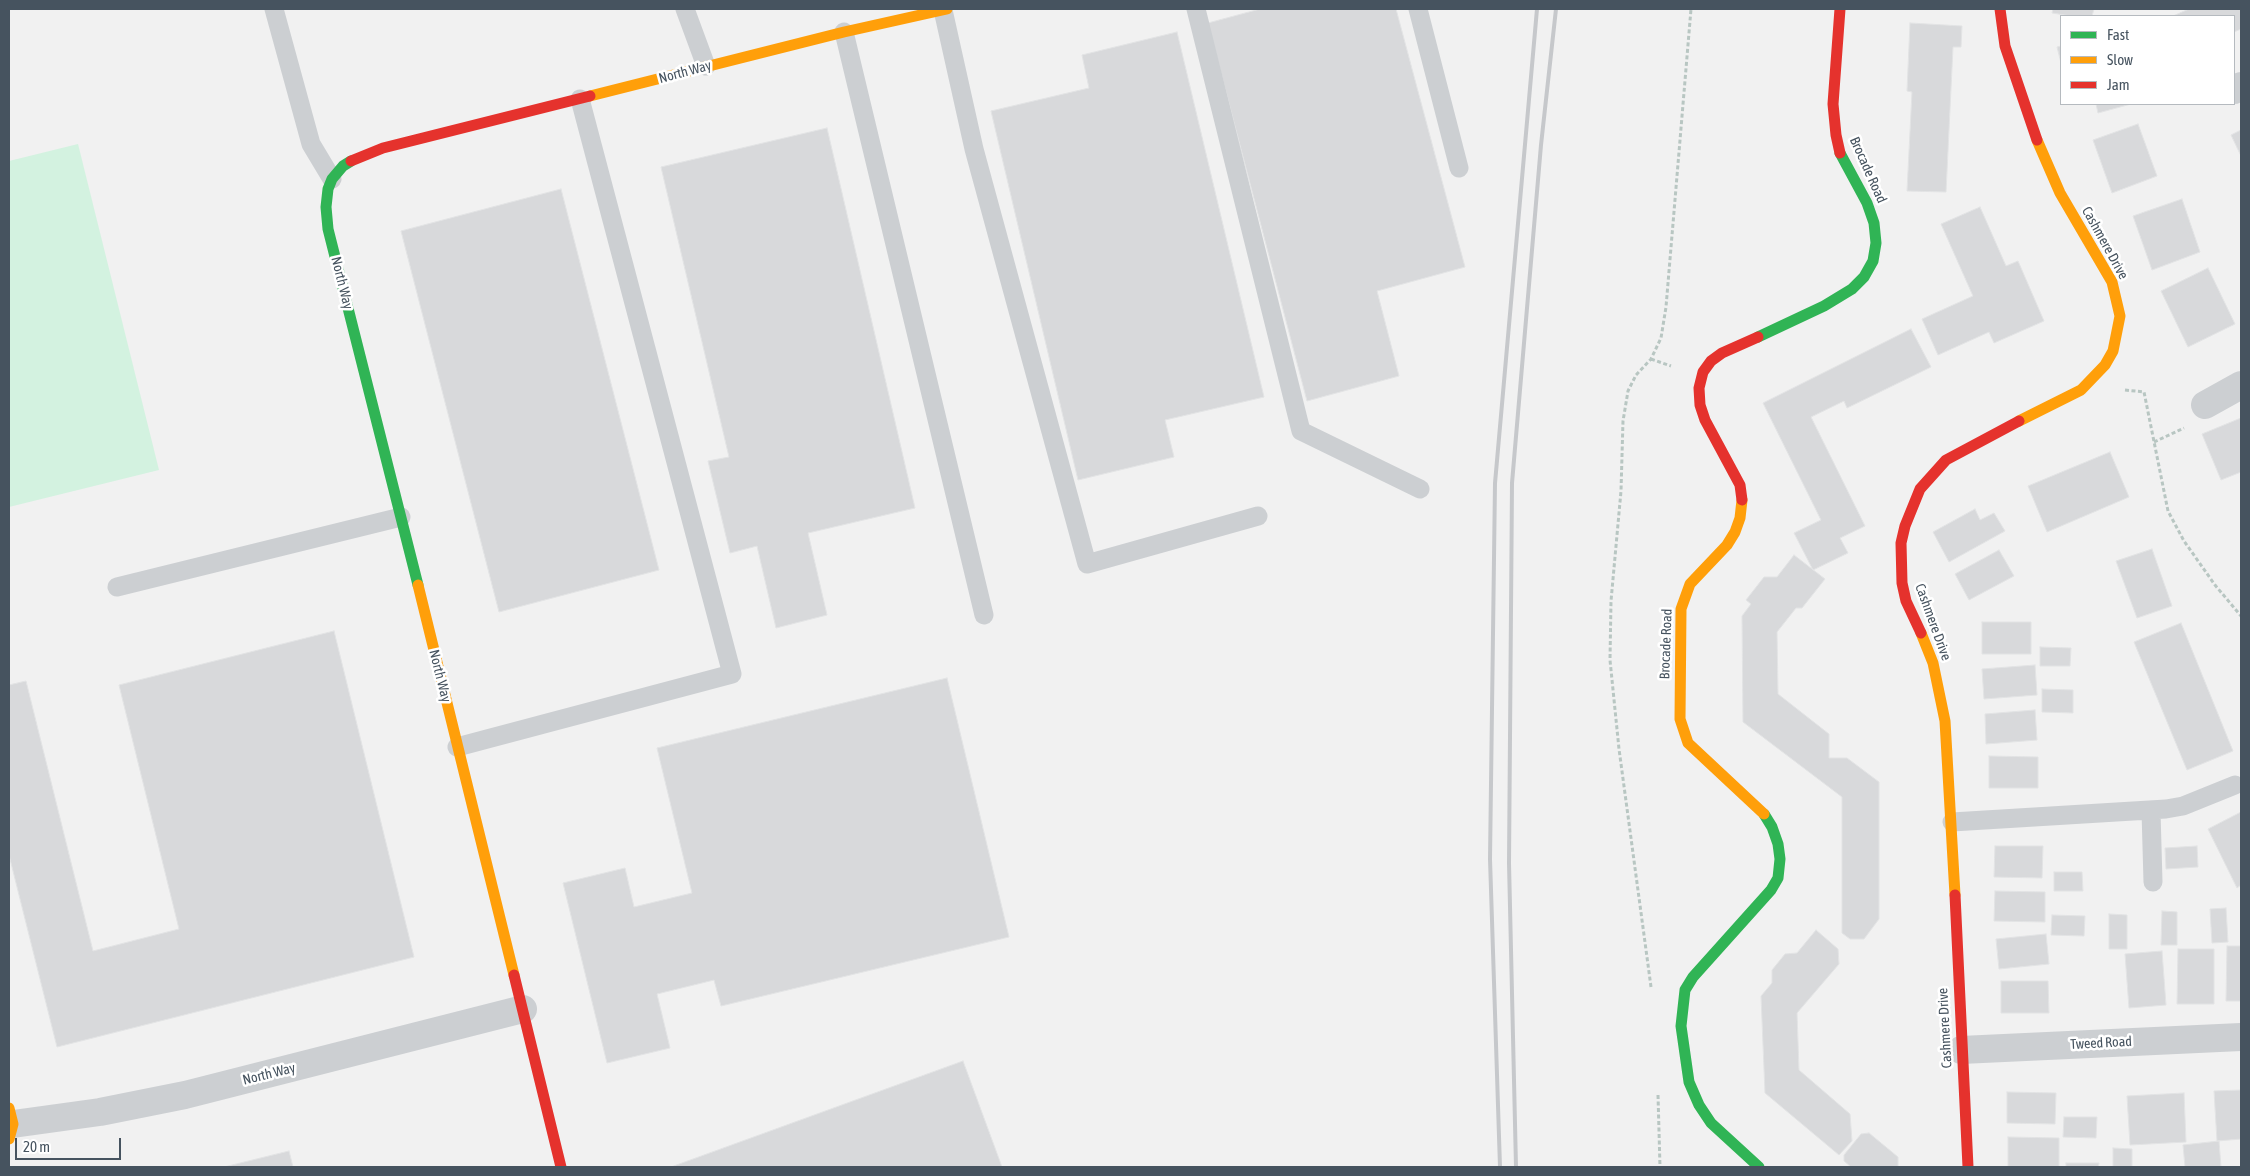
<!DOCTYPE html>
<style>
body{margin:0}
#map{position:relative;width:2250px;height:1176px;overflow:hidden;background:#f1f1f1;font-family:"Asap Condensed",sans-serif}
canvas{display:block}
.frame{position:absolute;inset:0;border:10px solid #46535f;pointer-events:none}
.legend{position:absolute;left:2060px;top:15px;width:175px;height:90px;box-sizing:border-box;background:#fff;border:1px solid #b5babf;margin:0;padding:6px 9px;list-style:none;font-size:15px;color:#46535f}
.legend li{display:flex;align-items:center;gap:10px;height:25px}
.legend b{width:25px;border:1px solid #b5babf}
.scale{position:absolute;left:15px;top:1138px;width:106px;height:22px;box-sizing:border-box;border:2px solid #46535f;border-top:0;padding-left:6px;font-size:15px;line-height:18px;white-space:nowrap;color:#46535f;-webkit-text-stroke:4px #fff;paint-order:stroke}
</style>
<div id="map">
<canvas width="2250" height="1176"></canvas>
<div class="frame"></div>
<ul class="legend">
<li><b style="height:6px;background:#30b455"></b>Fast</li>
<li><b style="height:6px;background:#ff9f0a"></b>Slow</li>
<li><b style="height:6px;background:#e5322d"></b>Jam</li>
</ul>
<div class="scale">20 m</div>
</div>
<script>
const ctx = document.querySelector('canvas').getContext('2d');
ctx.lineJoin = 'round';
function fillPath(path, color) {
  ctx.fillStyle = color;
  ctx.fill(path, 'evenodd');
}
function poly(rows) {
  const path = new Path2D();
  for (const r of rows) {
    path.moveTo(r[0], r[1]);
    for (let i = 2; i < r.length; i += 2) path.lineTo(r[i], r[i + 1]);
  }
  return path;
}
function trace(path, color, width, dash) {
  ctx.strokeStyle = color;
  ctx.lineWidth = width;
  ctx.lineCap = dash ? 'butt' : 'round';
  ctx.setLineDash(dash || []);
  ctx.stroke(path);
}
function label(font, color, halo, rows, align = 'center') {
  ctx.font = font + ' "Asap Condensed",sans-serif';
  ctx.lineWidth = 5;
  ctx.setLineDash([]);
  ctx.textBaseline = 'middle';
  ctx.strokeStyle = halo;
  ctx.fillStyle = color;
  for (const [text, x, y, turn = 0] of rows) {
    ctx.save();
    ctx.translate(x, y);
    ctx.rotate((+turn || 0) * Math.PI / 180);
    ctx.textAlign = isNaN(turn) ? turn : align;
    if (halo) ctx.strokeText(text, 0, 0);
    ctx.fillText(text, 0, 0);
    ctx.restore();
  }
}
const green = poly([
 [78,144,159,470,9,507,9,161]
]);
const building = poly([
 [1260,9,1396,9,1465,267,1377,291,1399,376,1307,401,1208,23,1260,9],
 [2053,9,2094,9,2092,16,2071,16,2052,13,2053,9],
 [2189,9,2241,9,2241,29,2234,32,2234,16,2173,16,2189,9],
 [1910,23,1962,26,1961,47,1953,47,1946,192,1907,191,1912,92,1907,91,1910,23],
 [1177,32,1264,397,1165,420,1174,457,1078,480,991,111,1089,88,1082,55,1177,32],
 [2061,46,2061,63,2057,47,2061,46],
 [2096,104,2131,104,2098,113,2096,104],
 [2138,124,2157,176,2112,193,2093,140,2138,124],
 [827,128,915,508,808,533,827,615,776,628,757,546,730,553,708,461,729,457,661,167,827,128],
 [2241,130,2241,156,2231,135,2241,130],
 [561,189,659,570,499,612,401,231,561,189],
 [2182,199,2200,252,2152,270,2133,216,2182,199],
 [1980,207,2006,266,2018,261,2044,321,1994,343,1989,332,1938,355,1922,319,1973,296,1941,224,1980,207],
 [2208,268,2235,324,2188,347,2161,291,2208,268],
 [1911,329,1931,367,1847,408,1844,401,1811,417,1865,526,1840,538,1848,553,1813,570,1794,533,1821,520,1763,403,1911,329],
 [2241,418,2241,472,2221,480,2202,434,2241,418],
 [2110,452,2129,497,2047,532,2028,486,2110,452],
 [1975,509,1980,520,1994,513,2005,531,1949,562,1933,532,1975,509],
 [2152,549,2172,606,2137,618,2116,561,2152,549],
 [1999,550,2014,576,1969,600,1955,574,1999,550],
 [1794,555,1825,579,1802,608,1796,608,1777,632,1778,694,1829,734,1829,758,1847,758,1879,782,1879,919,1864,939,1850,939,1842,933,1842,797,1743,722,1742,616,1751,604,1746,600,1764,577,1777,577,1794,555],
 [1982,622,2031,622,2031,654,1982,654,1982,622],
 [2181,623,2233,751,2187,770,2134,642,2181,623],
 [334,631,414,957,57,1047,9,855,9,685,26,681,93,951,179,929,119,685,334,631],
 [2040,647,2071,648,2070,666,2040,666,2040,647],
 [2035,665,2037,695,1984,699,1982,669,2035,665],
 [947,678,1009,937,721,1006,714,980,657,994,670,1048,607,1063,563,883,625,868,634,907,692,893,657,748,947,678],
 [2042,689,2073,690,2073,713,2042,712,2042,689],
 [2035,710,2037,740,1986,744,1985,714,2035,710],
 [1989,756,2038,757,2038,788,1989,788,1989,756],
 [2241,812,2241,885,2237,888,2208,829,2241,812],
 [1995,846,2043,846,2042,878,1994,877,1995,846],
 [2197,846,2198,867,2166,869,2165,848,2197,846],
 [2054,872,2082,872,2083,891,2054,891,2054,872],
 [1995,891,2045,892,2045,922,1994,921,1995,891],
 [2226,908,2228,942,2212,943,2210,909,2226,908],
 [2162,911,2177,912,2177,945,2161,945,2162,911],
 [2109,914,2127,915,2127,949,2109,949,2109,914],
 [2052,915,2085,916,2084,936,2051,935,2052,915],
 [1816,930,1838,949,1839,964,1797,1013,1799,1070,1850,1114,1852,1141,1839,1155,1765,1093,1761,996,1772,983,1772,970,1785,954,1797,953,1816,930],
 [2046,934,2049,964,1999,969,1996,939,2046,934],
 [2227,946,2241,946,2241,1001,2226,1001,2227,946],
 [2178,949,2214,949,2214,1004,2177,1004,2178,949],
 [2162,951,2166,1005,2129,1008,2125,954,2162,951],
 [2001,981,2048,981,2049,1013,2001,1013,2001,981],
 [963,1061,1002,1167,671,1167,963,1061],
 [2241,1090,2241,1139,2217,1141,2214,1091,2241,1090],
 [2007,1092,2056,1093,2055,1124,2007,1123,2007,1092],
 [2184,1093,2186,1142,2130,1145,2127,1096,2184,1093],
 [2064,1117,2097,1117,2096,1138,2063,1137,2064,1117],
 [1869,1133,1898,1157,1898,1167,1851,1167,1844,1161,1844,1155,1861,1134,1869,1133],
 [2008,1137,2059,1138,2059,1167,2008,1167,2008,1137],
 [2219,1141,2221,1167,2185,1167,2183,1145,2219,1141],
 [2113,1148,2132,1149,2132,1167,2113,1167,2113,1148],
 [289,1151,293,1167,224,1167,289,1151],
 [2066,1163,2099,1163,2098,1167,2066,1167,2066,1163]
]);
const path = poly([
 [1651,359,1671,366],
 [2125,390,2144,392,2168,511,2184,541,2215,585,2241,616],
 [2154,442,2184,428],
 [1651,987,1619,749,1610,660,1611,601,1621,491,1623,421,1628,391,1636,375,1651,359,1661,338,1666,307,1691,9],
 [1658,1095,1660,1167]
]);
const lane = poly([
 [274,9,311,144,332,179],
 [685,9,706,66],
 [1196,9,1301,431,1420,489],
 [1418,9,1459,168],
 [943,10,974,149,1087,564,1258,516],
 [844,32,984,615],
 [117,587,401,517],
 [457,747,732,674,580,99],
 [2151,811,2153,882],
 [1952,822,2166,809,2183,806,2235,785]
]);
const street = poly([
 [2234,90,2241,86],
 [2205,405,2241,385],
 [1961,1050,2241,1037],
 [13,1124,100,1112,185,1095,523,1009]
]);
const fast = poly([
 [351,161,343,166,332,179,328,189,326,207,328,229,418,585],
 [1758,337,1824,306,1852,289,1864,277,1873,261,1876,243,1874,223,1867,203,1840,153],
 [1759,1167,1711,1123,1699,1105,1689,1082,1681,1026,1685,990,1693,977,1771,890,1778,878,1780,859,1778,844,1772,827,1764,814]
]);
const slow = poly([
 [590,96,844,32,947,9],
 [2019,421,2081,390,2105,365,2113,351,2120,316,2112,282,2060,193,2037,140],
 [1742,500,1740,518,1735,532,1727,545,1690,584,1681,609,1680,719,1688,743,1764,814],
 [418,585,514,975],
 [1921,633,1933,663,1945,721,1955,895],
 [9,1108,13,1124,9,1139]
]);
const jam = poly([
 [1840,9,1833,104,1836,135,1840,153],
 [2000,9,2005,46,2037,140],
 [351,161,383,148,590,96],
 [1742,500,1740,485,1705,420,1700,405,1699,388,1703,372,1711,361,1722,353,1758,337],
 [1921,633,1906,601,1902,583,1901,543,1905,526,1920,489,1946,460,2019,421],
 [1955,895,1968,1167],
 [514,975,561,1167]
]);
const rail = poly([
 [1500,1167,1490,859,1495,483,1537,9],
 [1516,1167,1509,863,1512,483,1541,145,1556,9]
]);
const streetNames = [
 ["North Way",685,72,-15],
 ["Brocade Road",1868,170,66],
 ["Cashmere Drive",2105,243,61],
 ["North Way",342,283,76],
 ["Cashmere Drive",1933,622,70],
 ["Brocade Road",1666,644,-88],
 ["North Way",440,676,76],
 ["Cashmere Drive",1945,1028,-93],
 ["Tweed Road",2101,1043,-3],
 ["North Way",269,1074,-14]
];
fillPath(green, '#d3f2e0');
fillPath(building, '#d8d9db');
trace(building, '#e2e3e4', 1);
trace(path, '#b8c6c2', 3, [4, 2.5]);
trace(lane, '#cccfd2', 19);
trace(street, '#cccfd2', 28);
trace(fast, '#30b455', 11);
trace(slow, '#ff9f0a', 11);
trace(jam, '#e5322d', 11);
trace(rail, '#c6c8cb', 4);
label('14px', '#46535f', '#fff', streetNames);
</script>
